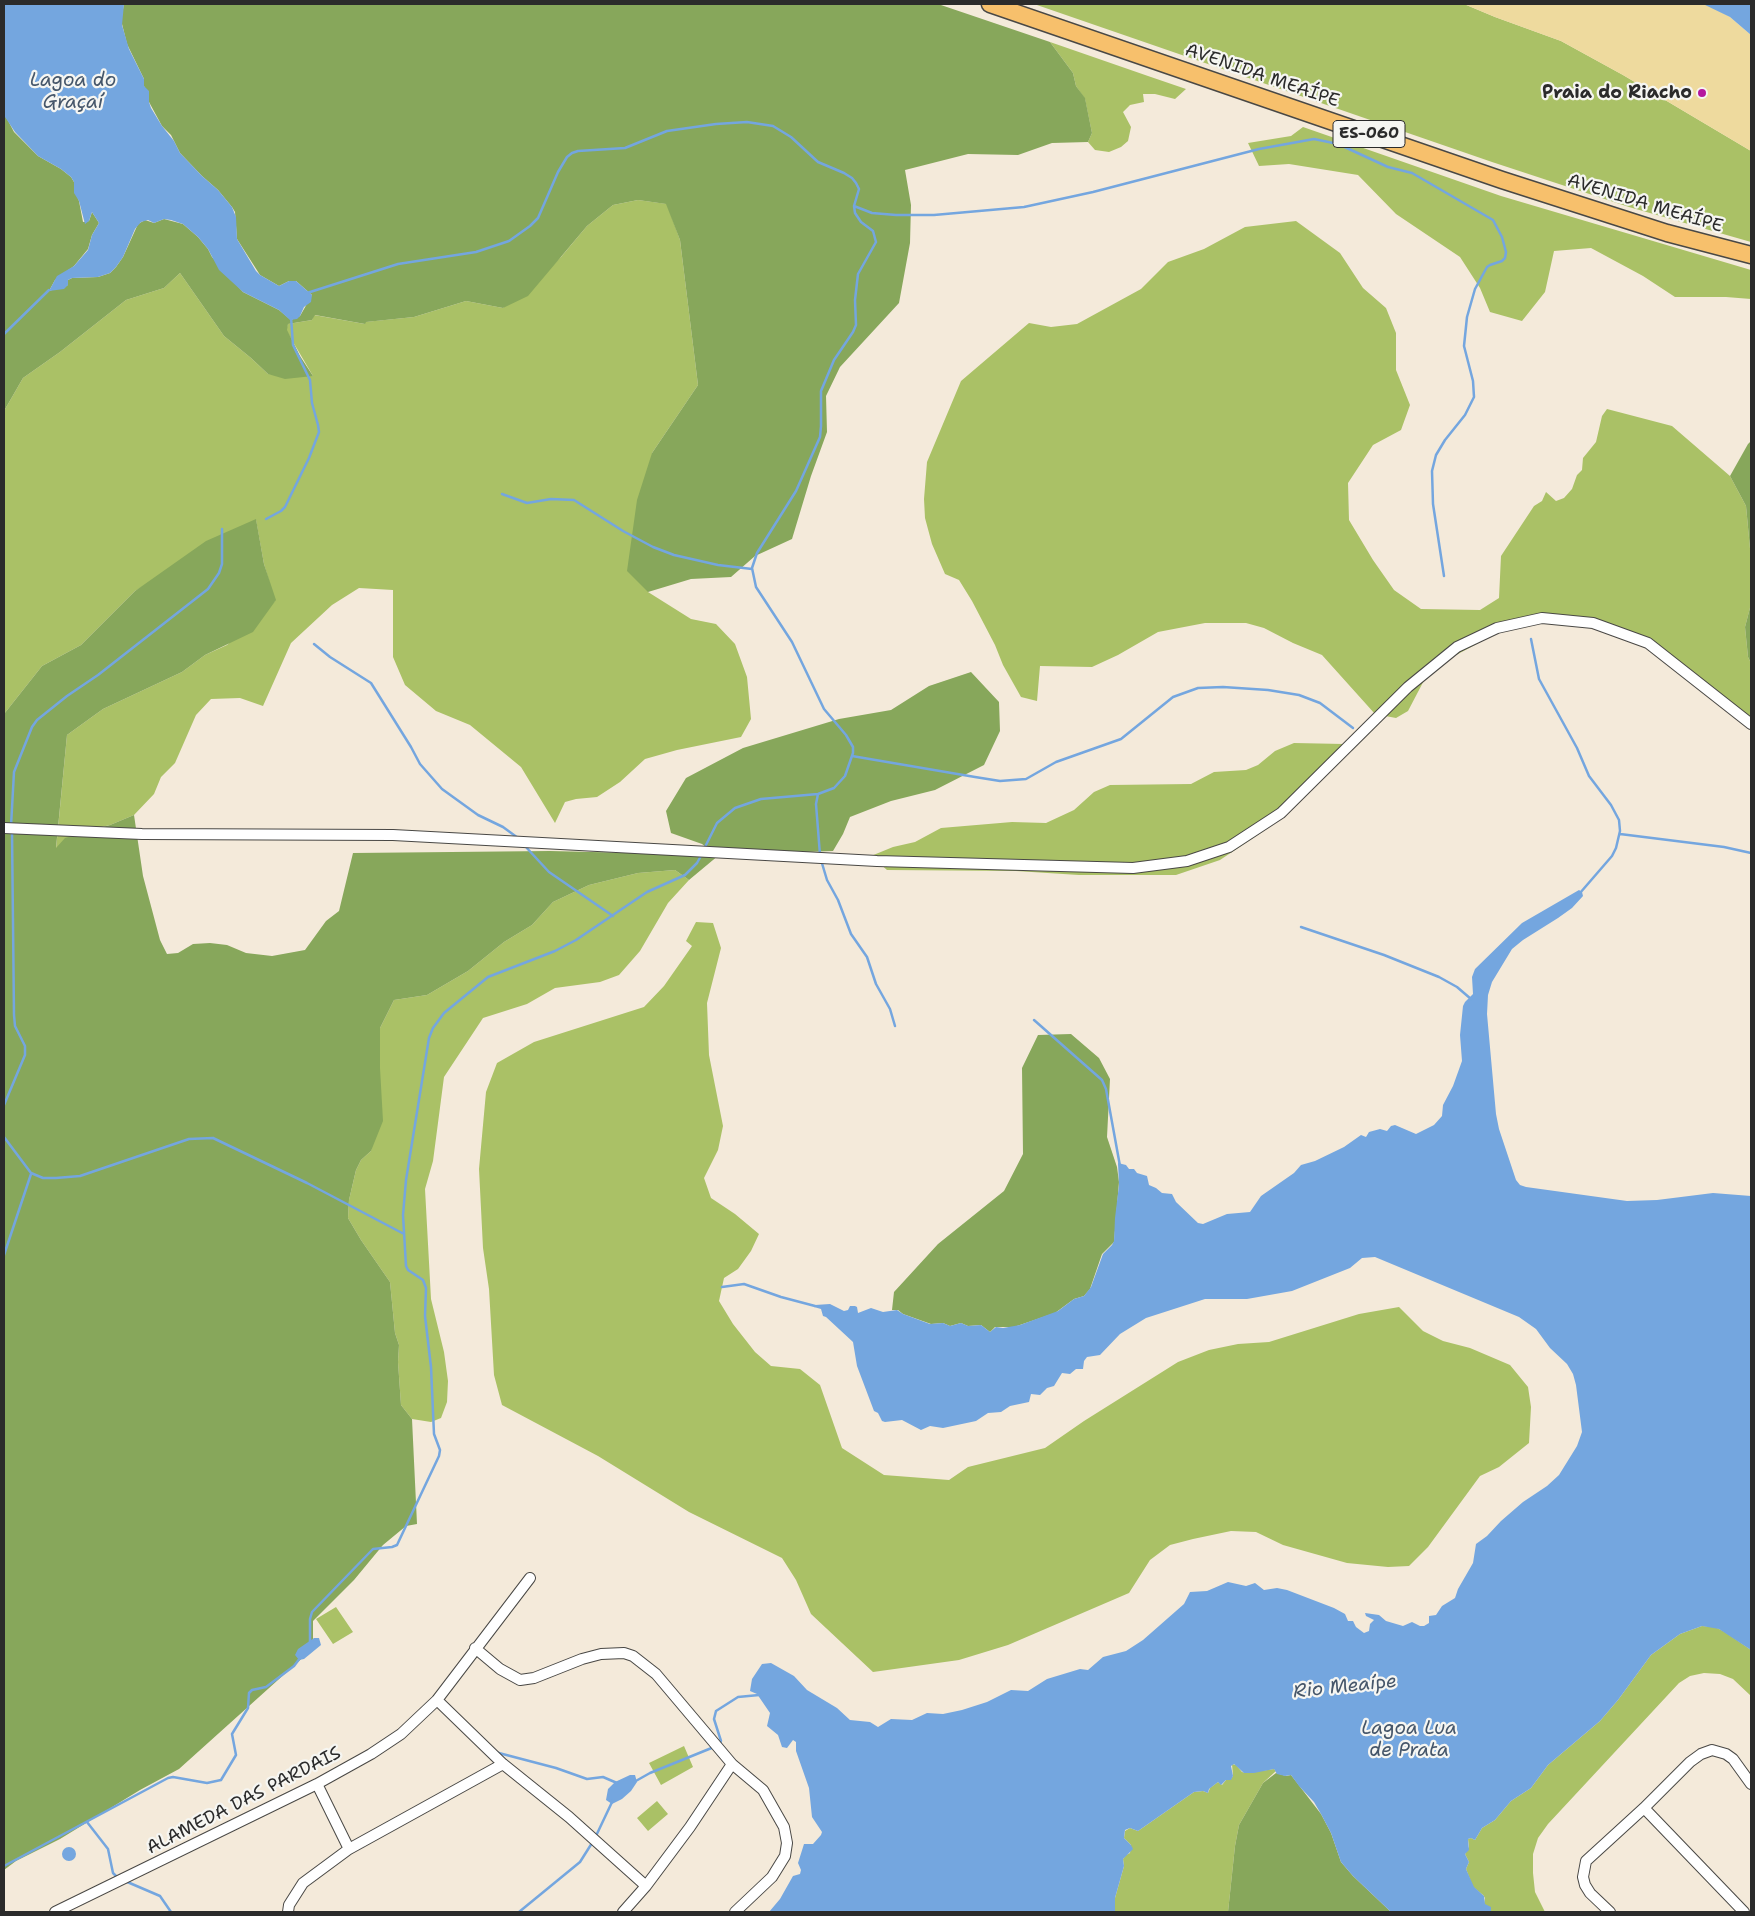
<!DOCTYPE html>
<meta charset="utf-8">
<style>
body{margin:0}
#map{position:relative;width:1755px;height:1916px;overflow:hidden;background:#f4eada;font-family:"Shantell Sans",sans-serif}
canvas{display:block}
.frame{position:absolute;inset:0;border:5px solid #2b2b2b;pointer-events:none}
</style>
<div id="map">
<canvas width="1755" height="1916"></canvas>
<div class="frame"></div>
</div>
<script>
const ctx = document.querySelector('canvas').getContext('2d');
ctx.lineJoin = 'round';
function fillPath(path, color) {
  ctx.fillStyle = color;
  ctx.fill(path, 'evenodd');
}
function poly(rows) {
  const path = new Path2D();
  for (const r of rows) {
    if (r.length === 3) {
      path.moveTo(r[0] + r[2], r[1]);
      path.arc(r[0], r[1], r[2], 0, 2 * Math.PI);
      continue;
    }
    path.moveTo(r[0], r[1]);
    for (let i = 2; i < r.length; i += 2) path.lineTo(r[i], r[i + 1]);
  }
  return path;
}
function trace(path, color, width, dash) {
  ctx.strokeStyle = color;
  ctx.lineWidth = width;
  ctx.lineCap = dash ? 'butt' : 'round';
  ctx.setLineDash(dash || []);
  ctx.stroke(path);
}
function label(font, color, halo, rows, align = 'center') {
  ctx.font = font + ' "Shantell Sans",sans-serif';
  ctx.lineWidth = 4.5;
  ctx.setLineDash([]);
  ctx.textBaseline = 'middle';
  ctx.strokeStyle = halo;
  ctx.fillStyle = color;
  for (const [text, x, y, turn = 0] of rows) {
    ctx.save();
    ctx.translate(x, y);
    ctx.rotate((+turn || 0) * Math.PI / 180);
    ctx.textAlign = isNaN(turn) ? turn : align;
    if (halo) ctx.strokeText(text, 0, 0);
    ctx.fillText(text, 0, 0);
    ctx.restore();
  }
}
const green = poly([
 [1034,4,1464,4,1495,17,1561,41,1623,75,1751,151,1751,242,1629,207,1492,162],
 [1050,42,1148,76,1186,89,1175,99,1155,94,1143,94,1144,102,1130,105,1123,112,1131,127,1128,141,1121,147,1109,152,1095,150,1088,142,1092,133,1085,99,1076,86,1073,73],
 [1303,127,1501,196,1751,270,1751,299,1726,297,1675,297,1643,276,1591,248,1554,251,1545,292,1522,321,1490,312,1480,288,1460,257,1396,214,1358,175,1289,164,1259,166,1248,143,1291,136],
 [638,200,667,204,680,240,698,385,652,453,648,592,691,619,716,624,735,644,747,677,751,719,741,737,677,750,645,759,620,782,597,797,576,799,565,802,555,823,521,767,470,725,436,711,405,685,393,657,393,590,359,588,332,605,291,643,263,706,240,698,211,699,196,715,175,763,161,777,154,794,134,815,110,825,94,829,56,849,67,735,103,709,182,672,205,655,227,645,275,601,264,564,256,520,135,591,81,645,42,666,4,714,4,411,23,378,60,352,126,300,164,288,180,273,224,336,251,358,268,374,313,376,286,330,288,324,312,320,314,315,365,324,365,322,414,317,466,301,503,308,561,257,587,226,613,205],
 [1296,221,1340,253,1363,288,1386,308,1396,333,1396,370,1410,405,1401,430,1373,445,1348,483,1349,520,1373,560,1394,590,1421,609,1480,610,1499,598,1501,556,1534,506,1542,501,1546,492,1556,501,1564,498,1572,489,1577,475,1582,470,1583,458,1596,442,1602,416,1607,409,1672,426,1730,476,1746,506,1751,559,1751,604,1745,627,1748,657,1751,663,1751,729,1635,637,1580,621,1512,625,1430,669,1408,711,1396,718,1375,714,1322,655,1293,643,1264,628,1246,623,1205,623,1158,632,1118,655,1092,667,1040,666,1037,701,1021,697,1003,665,995,645,972,601,959,580,945,574,932,544,925,518,924,499,927,462,961,381,1029,323,1051,327,1077,324,1141,289,1168,262,1204,249,1245,227],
 [1294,743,1344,744,1304,794,1265,830,1220,860,1176,875,1079,875,1016,871,887,870,871,856,893,847,915,842,941,828,1012,822,1046,823,1074,810,1094,792,1110,785,1191,784,1214,772,1246,770,1258,765,1275,751],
 [675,870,689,880,668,903,640,951,619,975,600,982,555,988,527,1004,483,1018,444,1077,433,1161,425,1189,431,1299,444,1352,448,1381,447,1402,441,1418,431,1422,412,1419,401,1405,398,1362,399,1345,395,1333,390,1282,361,1240,348,1218,349,1200,356,1170,361,1160,371,1151,380,1068,380,1028,394,1000,427,995,468,971,504,942,532,925,553,902,589,885,638,873],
 [696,922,713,923,721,948,707,1003,709,1055,723,1126,718,1150,704,1178,711,1198,735,1214,759,1234,751,1251,738,1269,724,1278,719,1301,733,1324,755,1352,771,1366,800,1369,820,1385,842,1448,884,1475,949,1480,968,1467,1045,1448,1084,1421,1178,1362,1209,1350,1238,1344,1269,1342,1359,1314,1399,1307,1423,1331,1443,1341,1470,1348,1510,1365,1528,1387,1531,1407,1529,1443,1499,1467,1480,1476,1428,1547,1409,1566,1388,1567,1347,1563,1283,1545,1256,1532,1231,1531,1193,1539,1170,1545,1150,1560,1129,1593,1008,1645,959,1660,873,1672,811,1614,796,1580,782,1558,689,1512,598,1456,502,1405,494,1375,489,1289,483,1248,479,1169,486,1092,497,1063,534,1042,644,1007,664,986,692,946,686,941],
 [336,1607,353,1632,333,1644,316,1619],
 [1702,1626,1715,1627,1725,1632,1751,1650,1751,1696,1733,1679,1720,1674,1704,1673,1690,1676,1679,1683,1548,1824,1538,1838,1533,1854,1533,1873,1535,1892,1545,1912,1491,1912,1491,1909,1484,1904,1485,1898,1483,1895,1473,1887,1466,1869,1469,1862,1465,1854,1469,1847,1468,1839,1471,1838,1475,1840,1482,1828,1495,1820,1511,1801,1531,1788,1548,1765,1600,1721,1618,1700,1651,1655,1680,1634],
 [684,1746,693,1767,661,1785,649,1763],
 [1232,1764,1236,1765,1242,1772,1246,1773,1274,1769,1276,1771,1263,1783,1239,1825,1235,1846,1228,1912,1115,1912,1115,1898,1124,1866,1123,1859,1126,1855,1130,1853,1131,1845,1124,1838,1125,1831,1130,1828,1138,1831,1194,1792,1203,1791,1208,1793,1210,1788,1218,1782,1222,1785,1226,1780,1230,1780,1233,1776],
 [657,1801,668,1814,648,1831,637,1818]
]);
const forest = poly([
 [124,4,938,4,1050,42,1073,73,1076,86,1085,98,1092,133,1088,142,1052,143,1018,155,968,154,905,170,911,205,910,243,899,303,840,367,826,396,827,432,811,476,792,539,755,556,731,577,691,579,648,592,627,571,637,500,652,453,698,385,680,240,666,204,638,200,613,205,587,226,528,296,503,308,466,301,414,317,366,322,365,324,315,315,312,320,288,324,287,330,300,356,313,376,285,379,268,374,251,358,224,336,180,273,164,288,126,300,60,352,23,378,4,411,4,113,14,132,38,156,61,169,71,177,74,182,74,189,79,201,83,222,89,221,92,212,99,223,92,235,88,249,74,266,55,280,49,291,68,285,68,280,72,278,98,277,110,273,116,267,123,257,138,224,145,220,154,223,164,219,183,224,198,237,208,249,212,257,243,292,279,310,291,320,300,316,312,295,296,281,289,281,279,286,260,275,237,239,235,212,232,207,218,190,202,176,180,153,171,135,162,126,149,102,144,86,144,79,127,44,121,20],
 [1751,441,1751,559,1746,506,1730,476,1748,444],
 [256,519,264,564,276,600,253,632,205,655,182,672,103,709,67,735,56,848,65,838,110,825,134,815,143,876,160,940,167,954,178,953,193,944,210,943,227,945,246,953,272,956,305,950,326,921,339,911,353,853,550,851,717,855,702,844,671,833,666,811,686,778,743,748,839,719,891,710,929,686,971,672,999,702,1000,731,984,765,935,790,891,801,850,817,843,834,833,851,719,855,689,880,675,870,638,873,589,885,553,902,532,925,504,942,468,971,427,995,394,1000,380,1028,380,1068,383,1121,371,1151,361,1160,356,1170,349,1200,348,1218,361,1240,390,1282,395,1333,399,1345,398,1362,401,1405,412,1419,417,1524,406,1526,383,1545,354,1580,313,1621,313,1643,308,1653,179,1769,140,1790,60,1839,16,1861,4,1870,4,714,42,666,81,645,135,591,206,541],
 [1751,604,1751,663,1748,657,1745,627],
 [1071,1034,1099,1058,1110,1079,1107,1137,1117,1167,1119,1182,1114,1242,1102,1254,1090,1289,1084,1296,1074,1299,1055,1313,1014,1327,995,1327,990,1332,981,1325,968,1326,961,1323,950,1326,943,1323,931,1324,903,1314,898,1310,892,1310,894,1292,938,1244,1004,1191,1023,1154,1022,1068,1038,1035],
 [1276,1773,1286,1776,1291,1775,1321,1814,1331,1833,1341,1862,1353,1876,1391,1912,1228,1912,1235,1846,1239,1825,1263,1783]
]);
const sand = poly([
 [1464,4,1708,5,1730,17,1751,35,1751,151,1623,75,1561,41,1495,17]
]);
const water = poly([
 [4,4,124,4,122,25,129,49,144,79,144,86,149,91,149,102,151,108,162,126,174,141,180,153,202,176,218,190,232,207,236,217,237,239,256,271,260,275,279,286,289,281,296,281,312,295,311,302,304,307,300,316,297,319,290,320,279,310,243,292,219,270,208,249,198,237,183,224,171,220,164,219,154,223,148,220,141,222,135,229,123,257,116,267,110,273,98,277,72,278,68,280,68,285,64,289,49,291,57,276,74,266,88,250,92,235,99,223,92,212,89,221,85,224,79,201,74,193,74,182,71,177,61,169,38,156,15,132,5,117],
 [1703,4,1751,4,1751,35,1730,17],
 [1579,890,1582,892,1583,896,1572,908,1558,918,1523,940,1512,949,1492,982,1488,995,1487,1014,1496,1114,1499,1129,1516,1180,1520,1185,1526,1187,1627,1201,1657,1200,1713,1193,1751,1196,1751,1650,1719,1629,1702,1626,1680,1634,1651,1655,1618,1700,1600,1721,1548,1765,1531,1788,1511,1801,1495,1820,1482,1828,1475,1840,1471,1838,1468,1839,1469,1850,1465,1854,1469,1862,1466,1869,1474,1887,1484,1896,1485,1904,1491,1907,1491,1912,1391,1912,1353,1876,1341,1862,1331,1833,1321,1814,1314,1802,1299,1786,1291,1775,1285,1776,1277,1774,1274,1769,1254,1773,1244,1773,1234,1764,1231,1766,1233,1776,1231,1780,1226,1780,1221,1785,1218,1782,1209,1789,1208,1793,1203,1791,1194,1792,1138,1831,1130,1828,1125,1830,1124,1838,1131,1845,1133,1849,1123,1859,1124,1866,1115,1898,1115,1912,769,1912,780,1899,793,1876,800,1874,801,1870,798,1863,804,1844,813,1844,821,1835,822,1832,812,1817,809,1788,796,1751,796,1742,793,1740,787,1748,782,1747,778,1735,767,1726,770,1713,757,1694,750,1691,752,1679,762,1664,771,1663,794,1676,807,1690,837,1708,850,1720,870,1722,878,1727,891,1719,912,1720,927,1713,943,1714,962,1710,987,1702,1011,1690,1028,1691,1047,1679,1080,1669,1088,1670,1103,1657,1126,1651,1143,1640,1184,1604,1190,1592,1207,1591,1228,1582,1246,1586,1255,1583,1264,1590,1277,1588,1287,1590,1334,1608,1345,1614,1348,1621,1353,1621,1356,1627,1364,1633,1369,1631,1370,1624,1374,1620,1366,1616,1365,1613,1379,1615,1386,1621,1403,1626,1412,1622,1420,1626,1424,1626,1429,1623,1429,1616,1436,1615,1442,1606,1455,1598,1458,1589,1473,1563,1476,1544,1487,1536,1501,1521,1523,1502,1547,1486,1559,1475,1577,1446,1582,1432,1576,1385,1573,1374,1567,1364,1550,1348,1536,1329,1519,1317,1375,1257,1362,1258,1350,1268,1292,1291,1247,1299,1205,1299,1146,1318,1120,1334,1100,1355,1087,1357,1084,1361,1083,1369,1076,1369,1070,1374,1062,1373,1054,1386,1047,1388,1040,1395,1031,1394,1029,1402,1010,1406,1001,1412,988,1413,976,1421,943,1428,930,1426,921,1430,902,1420,885,1422,882,1421,878,1413,874,1411,857,1366,853,1342,826,1317,823,1316,821,1309,814,1307,815,1305,830,1304,844,1311,848,1310,850,1306,855,1306,857,1307,858,1313,871,1308,883,1312,897,1310,903,1314,930,1324,943,1323,950,1326,961,1323,968,1326,981,1325,990,1332,996,1327,1003,1328,1020,1325,1058,1311,1074,1299,1084,1296,1091,1287,1103,1254,1112,1245,1114,1241,1115,1218,1119,1185,1118,1163,1126,1165,1129,1169,1134,1169,1137,1173,1147,1176,1149,1185,1156,1188,1162,1193,1172,1194,1176,1202,1198,1223,1203,1224,1227,1214,1250,1212,1261,1196,1294,1173,1301,1165,1315,1161,1344,1147,1361,1135,1366,1137,1369,1132,1380,1129,1387,1131,1391,1126,1395,1125,1416,1134,1434,1125,1442,1116,1443,1105,1453,1086,1462,1061,1460,1035,1463,1006,1465,1002,1473,994,1472,977,1475,969,1522,923],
 [314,1638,319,1638,321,1645,304,1659,299,1660,295,1655,298,1649],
 [630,1775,635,1775,637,1782,631,1791,622,1799,612,1804,606,1800,608,1789,615,1782],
 [69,1854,7]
]);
const stream = poly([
 [854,206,872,213,896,215,934,215,1024,207,1093,192,1259,149,1314,139,1338,144,1388,167,1412,173,1493,220,1502,237,1506,252,1505,258,1502,261,1490,265,1487,267,1475,289,1467,317,1464,346,1473,381,1474,397,1465,415,1445,440,1436,455,1432,471,1433,504,1444,576],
 [307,293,398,264,476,252,509,241,530,226,538,218,558,172,567,157,572,153,578,151,625,148,667,131,716,124,747,122,773,126,791,137,818,162,844,173,852,178,856,183,859,189,854,206,855,213,861,222,873,231,876,242,858,274,855,300,856,325,853,332,834,360,821,391,821,426,820,437,796,491,757,553,752,568,756,587,792,642,824,709,846,735,853,747,853,753,845,776,834,788,818,794,761,799,735,808,717,823,704,849],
 [4,334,49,290],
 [502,494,527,503,551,499,574,500,623,531,653,547,674,555,718,565,752,569],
 [266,519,281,511,285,507,309,458,319,432,318,425,312,403,310,380,293,345,291,317],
 [1531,639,1539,679,1577,748,1589,776,1611,805,1619,820,1620,831,1616,848,1612,856,1580,893],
 [314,644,330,657,371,683,411,747,420,764,442,789,478,815,503,827,518,838],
 [852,756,975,777,1000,781,1026,779,1056,762,1121,739,1173,697,1198,688,1223,687,1268,690,1299,695,1320,703,1353,728],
 [818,794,816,804,820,855],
 [11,826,14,772,32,727,37,720,67,696,98,675,208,589,219,573,222,564,222,529],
 [1620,834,1724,847,1751,853],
 [525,846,549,872,613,916],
 [821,860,827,880,838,900,851,934,867,957,876,984,890,1009,895,1026],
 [1301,927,1384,955,1439,977,1457,987,1471,999],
 [1034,1020,1102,1080,1106,1089,1120,1166],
 [4,1105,25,1055,25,1046,15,1026,14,1015,12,831],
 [4,1137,31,1173,43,1178,56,1178,80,1176,189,1139,213,1138,307,1183,404,1234],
 [4,1255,31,1174],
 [722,1287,744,1284,781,1297,815,1306],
 [310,1643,310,1619,312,1612,373,1549,392,1547,397,1545,439,1456,440,1450,434,1434,431,1367,425,1316,426,1288,423,1280,408,1270,406,1266,403,1215,406,1180,429,1038,433,1028,444,1013,488,977,555,951,576,940,647,892,685,875,697,863,702,854],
 [719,1745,721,1741,714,1719,716,1711,738,1697,759,1695],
 [495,1752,556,1768,587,1779,603,1777,617,1783],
 [634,1782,650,1773,714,1747],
 [87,1822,108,1849,113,1873,118,1878],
 [595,1838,613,1800],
 [4,1866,168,1778,173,1777,207,1783,221,1780,236,1755,232,1734,248,1708,249,1693,252,1690,266,1687,294,1666,300,1658],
 [125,1881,160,1896,171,1912],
 [519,1912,580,1862,592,1843]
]);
const minor = poly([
 [4,828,142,834,393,835,877,861,1133,868,1187,861,1229,847,1281,813,1408,687,1457,647,1497,628,1542,618,1593,623,1648,643,1751,724],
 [530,1578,437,1700,503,1764,569,1817,646,1886],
 [475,1648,500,1669,520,1680,534,1678,582,1659,601,1654,624,1653,633,1656,656,1674,732,1764,763,1790,784,1827,787,1843,785,1856,772,1877,735,1912],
 [317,1784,349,1849],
 [1644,1808,1744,1912],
 [55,1912,317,1784,371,1754,401,1734,437,1700],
 [288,1912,289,1905,303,1883,349,1849,503,1764],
 [623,1912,646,1886,690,1827,732,1764],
 [1610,1912,1590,1893,1585,1885,1583,1877,1586,1861,1644,1808,1690,1762,1701,1754,1712,1750,1726,1754,1733,1759,1751,1784]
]);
const primary = poly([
 [990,4,1502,180,1667,233,1751,255]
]);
const markers = [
 [1702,93,5,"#b5179e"]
];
const shields = [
 [1369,134,72]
];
const shieldNames = [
 ["ES-060",1369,134]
];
const streetNames = [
 ["AVENIDA MEAÍPE",1262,76,19],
 ["AVENIDA MEAÍPE",1645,204,17],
 ["ALAMEDA DAS PARDAIS",244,1801,-27]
];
const poiNames = [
 ["Praia do Riacho",1692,93]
];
const waterNames = [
 ["Lagoa do",73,81],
 ["Graçaí",73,103],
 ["Rio Meaípe",1345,1687,-6],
 ["Lagoa Lua",1409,1729],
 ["de Prata",1409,1751]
];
fillPath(green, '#aac166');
fillPath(forest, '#87a75b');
fillPath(sand, '#eeda9e');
fillPath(water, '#74a6df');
trace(stream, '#74a6df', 2.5);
trace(minor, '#494845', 12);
trace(primary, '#494845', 19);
trace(minor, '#fff', 10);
trace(primary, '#f7c06c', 16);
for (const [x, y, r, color] of markers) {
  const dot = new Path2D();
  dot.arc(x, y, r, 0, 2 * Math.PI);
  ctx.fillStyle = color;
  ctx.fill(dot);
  trace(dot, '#f6f6f2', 2);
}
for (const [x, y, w] of shields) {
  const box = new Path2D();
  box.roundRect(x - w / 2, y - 13.5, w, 27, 4);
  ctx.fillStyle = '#f6f6f2';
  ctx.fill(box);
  trace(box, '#2b2b2b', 1);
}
label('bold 16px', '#2b2b2b', null, shieldNames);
label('18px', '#2b2b2b', '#f6f6f2', streetNames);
label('bold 18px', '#2b2b2b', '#f6f6f2', poiNames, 'right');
label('italic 19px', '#45566a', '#f6f6f2', waterNames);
</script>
